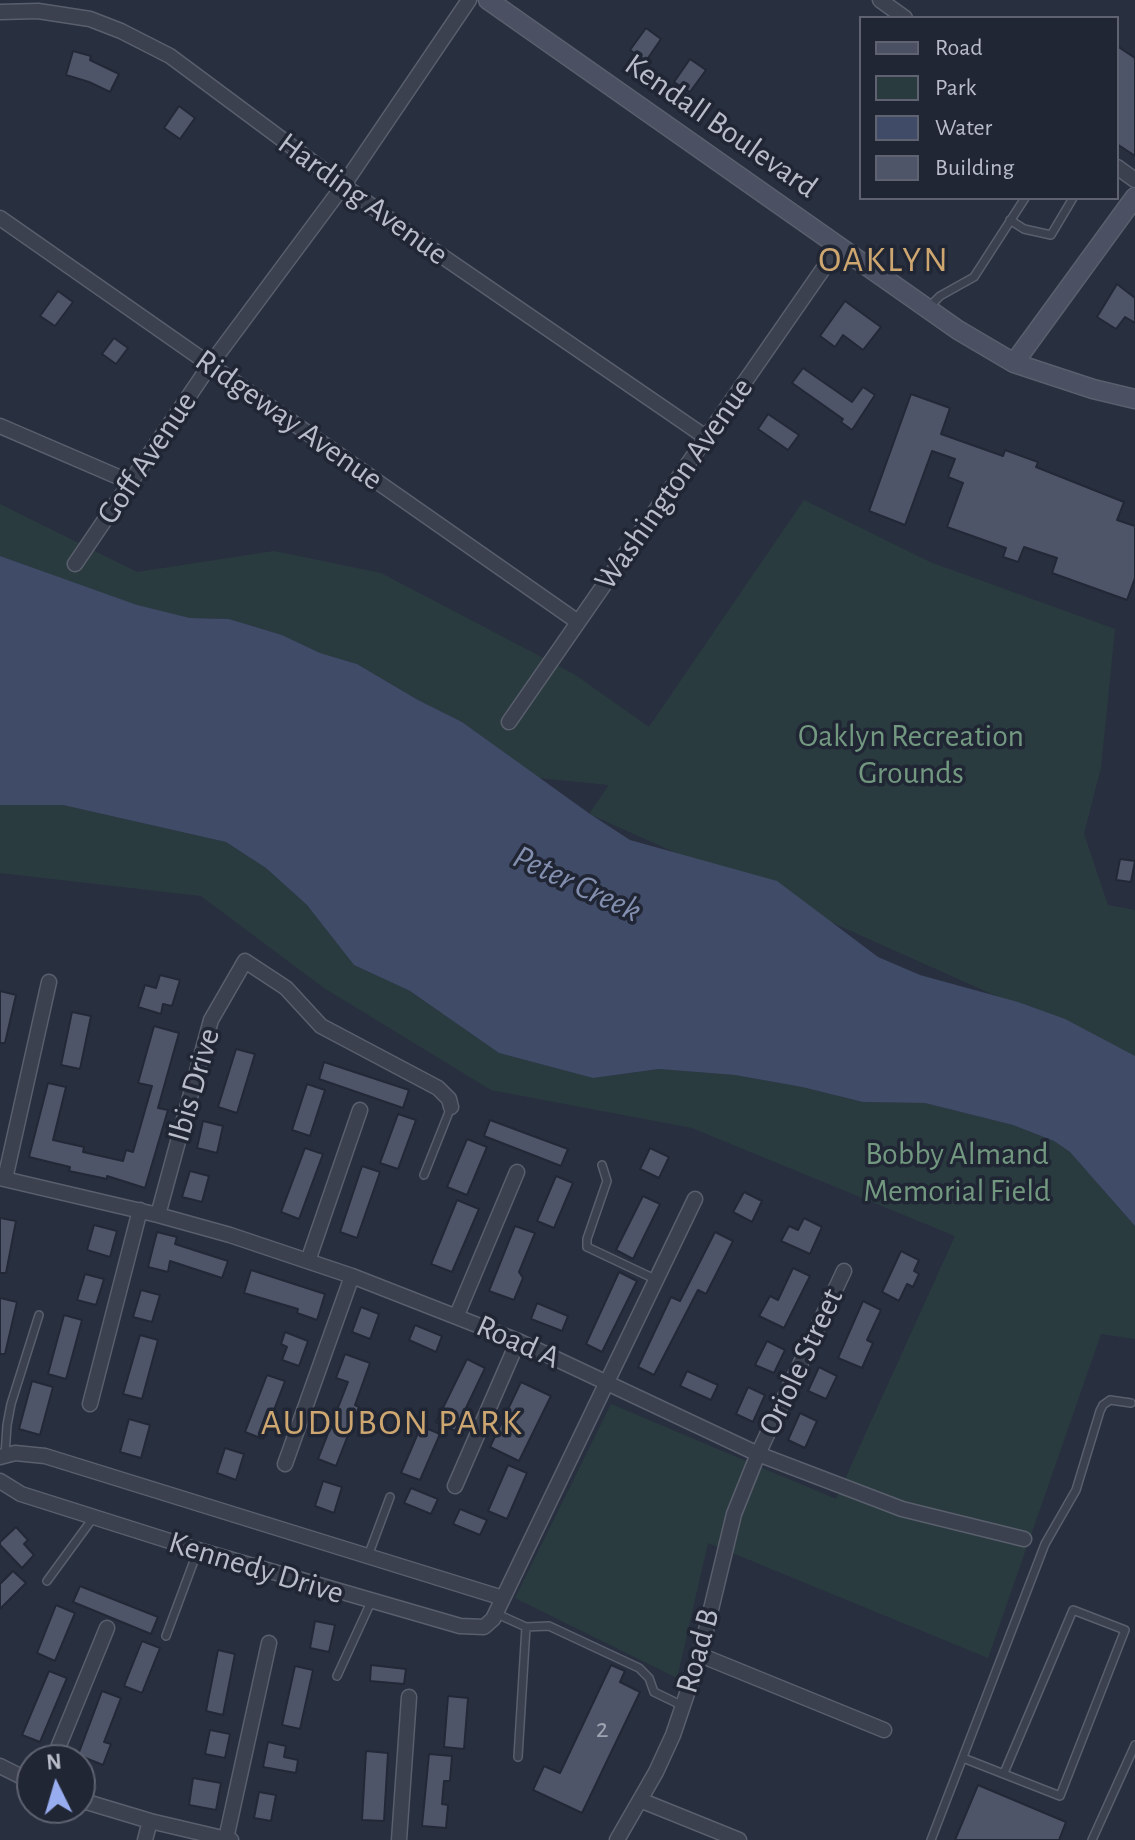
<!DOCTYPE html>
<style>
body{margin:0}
#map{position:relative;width:1135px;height:1840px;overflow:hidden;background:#282f3f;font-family:"Alegreya Sans",sans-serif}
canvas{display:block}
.legend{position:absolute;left:859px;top:16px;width:260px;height:184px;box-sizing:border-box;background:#212635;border:2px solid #5e6271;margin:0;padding:10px 14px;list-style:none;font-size:24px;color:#b9bdca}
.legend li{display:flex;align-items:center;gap:16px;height:40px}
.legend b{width:40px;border:2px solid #5e6271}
.north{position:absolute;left:16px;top:1744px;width:80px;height:80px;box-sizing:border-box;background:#212635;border:2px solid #5e6271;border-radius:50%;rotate:355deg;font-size:22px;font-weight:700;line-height:32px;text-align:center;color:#b9bdca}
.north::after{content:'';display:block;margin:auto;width:28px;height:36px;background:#98adf0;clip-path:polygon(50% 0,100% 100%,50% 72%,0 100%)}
</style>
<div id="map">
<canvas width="1135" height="1840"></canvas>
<ul class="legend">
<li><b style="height:10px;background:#4b5062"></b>Road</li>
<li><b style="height:22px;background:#2a3b40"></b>Park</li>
<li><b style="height:22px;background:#404b67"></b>Water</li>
<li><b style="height:22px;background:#4f5568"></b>Building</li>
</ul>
<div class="north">N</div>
</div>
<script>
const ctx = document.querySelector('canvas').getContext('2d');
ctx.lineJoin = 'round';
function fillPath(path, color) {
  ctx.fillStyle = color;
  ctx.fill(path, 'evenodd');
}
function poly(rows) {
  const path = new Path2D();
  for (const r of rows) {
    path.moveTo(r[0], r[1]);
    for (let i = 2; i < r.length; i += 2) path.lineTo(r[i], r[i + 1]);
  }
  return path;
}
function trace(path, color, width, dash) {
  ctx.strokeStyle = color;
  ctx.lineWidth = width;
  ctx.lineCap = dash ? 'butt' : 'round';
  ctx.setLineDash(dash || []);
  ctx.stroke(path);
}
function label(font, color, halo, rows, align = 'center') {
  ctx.font = font + ' "Alegreya Sans",sans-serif';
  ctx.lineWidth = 7;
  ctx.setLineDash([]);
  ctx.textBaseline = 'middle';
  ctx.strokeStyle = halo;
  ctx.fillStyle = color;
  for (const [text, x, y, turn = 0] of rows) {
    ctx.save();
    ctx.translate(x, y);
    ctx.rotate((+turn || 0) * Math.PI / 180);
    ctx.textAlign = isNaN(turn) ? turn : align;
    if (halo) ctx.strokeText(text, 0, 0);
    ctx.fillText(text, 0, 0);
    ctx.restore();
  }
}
const green = poly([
 [804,500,930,562,1115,629,1101,767,1084,834,1108,905,1135,910,1135,1058,589,814,609,785,539,778,462,722,418,700,357,664,320,653,282,635,229,619,190,618,138,606,0,556,0,504,137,572,274,551,381,573,574,674,649,727],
 [0,805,63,805,226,842,266,868,307,905,354,965,410,991,499,1053,593,1078,660,1069,735,1075,802,1087,863,1102,925,1103,1013,1125,1054,1141,1070,1152,1135,1226,1135,1339,1101,1334,988,1658,708,1543,677,1678,515,1598,611,1404,836,1499,955,1236,692,1128,491,1090,324,988,201,896,0,873]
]);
const water = poly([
 [0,556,137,605,190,618,229,619,282,635,320,653,357,664,418,700,462,722,590,814,630,840,777,881,878,957,920,975,1018,1002,1065,1019,1135,1056,1135,1226,1070,1152,1054,1141,1013,1125,925,1103,863,1102,802,1087,735,1075,659,1069,593,1078,499,1053,410,991,354,965,307,905,266,868,226,842,63,805,0,805]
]);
const building = poly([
 [646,28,661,39,646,61,630,50,646,28],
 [1117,46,1135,58,1135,156,1117,144,1117,46],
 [73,51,91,56,90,60,119,74,110,92,89,82,66,75,73,51],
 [690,59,706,70,690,92,674,82,690,59],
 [179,106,195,118,180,139,164,128,179,106],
 [1117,284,1135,298,1135,323,1125,317,1116,329,1097,317,1117,284],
 [58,291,73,302,55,326,40,316,58,291],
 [845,301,881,327,863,350,843,335,835,347,820,336,845,301],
 [114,338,128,348,116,364,102,354,114,338],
 [803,368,852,402,863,387,875,395,852,430,841,422,843,419,792,383,803,368],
 [911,394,950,408,941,434,1003,456,1005,450,1038,462,1036,467,1124,502,1117,520,1135,526,1135,578,1127,600,1052,573,1057,558,1024,547,1018,562,1003,557,1006,548,947,527,963,483,948,477,955,459,932,451,905,525,869,511,911,394],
 [768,414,799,435,788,450,758,429,768,414],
 [1120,859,1135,861,1131,882,1116,880,1120,859],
 [160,975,180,980,172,1006,163,1004,161,1014,138,1007,145,985,156,988,160,975],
 [0,991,16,995,5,1043,0,1043,0,991],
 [72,1012,91,1016,80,1069,61,1065,72,1012],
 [154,1026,179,1033,158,1108,168,1110,145,1188,107,1176,107,1179,69,1171,70,1167,29,1157,48,1083,66,1087,53,1140,84,1147,83,1152,123,1161,126,1150,133,1152,152,1086,138,1083,154,1026],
 [236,1049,255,1054,237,1113,218,1107,236,1049],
 [324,1062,409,1090,403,1108,319,1079,324,1062],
 [307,1084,325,1090,310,1136,292,1130,307,1084],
 [398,1114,416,1120,398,1169,380,1163,398,1114],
 [490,1120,568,1149,561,1166,484,1136,490,1120],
 [203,1121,223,1126,217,1153,197,1148,203,1121],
 [467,1139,487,1147,467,1195,447,1187,467,1139],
 [305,1148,323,1154,299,1219,281,1212,305,1148],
 [650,1148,669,1157,659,1178,640,1169,650,1148],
 [362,1166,380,1172,357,1238,340,1232,362,1166],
 [190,1171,209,1176,202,1202,182,1197,190,1171],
 [556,1176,573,1183,554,1228,537,1221,556,1176],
 [744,1192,762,1201,752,1222,733,1212,744,1192],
 [643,1196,660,1204,633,1259,616,1250,643,1196],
 [457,1200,479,1209,452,1272,431,1264,457,1200],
 [0,1218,16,1221,6,1273,0,1273,0,1218],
 [804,1218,822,1227,810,1254,781,1241,789,1226,798,1230,804,1218],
 [94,1225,117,1231,110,1257,87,1250,94,1225],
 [515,1226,535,1233,519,1272,523,1278,514,1300,489,1291,515,1226],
 [157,1232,177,1237,175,1244,228,1261,222,1278,170,1261,168,1272,148,1267,157,1232],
 [715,1232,733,1241,706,1294,698,1290,654,1375,638,1367,671,1297,680,1301,715,1232],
 [901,1251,919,1260,914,1271,919,1274,913,1287,907,1284,899,1301,882,1292,901,1251],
 [793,1268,810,1276,784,1328,759,1316,770,1296,778,1300,793,1268],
 [251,1270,325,1294,317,1320,297,1313,298,1309,244,1293,251,1270],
 [619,1272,637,1281,602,1352,586,1344,619,1272],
 [85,1274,104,1279,96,1305,77,1300,85,1274],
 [141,1290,160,1295,152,1322,133,1317,141,1290],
 [0,1298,17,1302,5,1354,0,1354,0,1298],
 [863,1301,881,1310,867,1340,873,1343,862,1368,838,1358,863,1301],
 [537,1303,568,1316,562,1331,531,1319,537,1303],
 [361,1307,379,1314,370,1339,352,1332,361,1307],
 [64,1315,82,1320,66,1379,48,1374,64,1315],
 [415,1325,442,1336,436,1352,409,1340,415,1325],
 [285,1332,308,1341,299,1366,282,1360,287,1347,281,1344,285,1332],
 [140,1335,158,1340,142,1399,123,1394,140,1335],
 [767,1341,785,1350,774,1373,755,1365,767,1341],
 [345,1354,370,1363,355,1405,359,1407,336,1466,318,1459,348,1382,336,1378,345,1354],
 [467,1359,485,1368,455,1431,436,1422,467,1359],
 [819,1367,837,1376,826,1399,808,1391,819,1367],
 [687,1371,718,1385,711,1400,680,1386,687,1371],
 [267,1375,285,1381,263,1439,245,1432,267,1375],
 [32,1381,53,1387,40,1435,19,1429,32,1381],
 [521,1382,551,1396,519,1461,490,1447,521,1382],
 [748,1387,765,1395,753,1422,736,1414,748,1387],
 [800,1413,817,1421,805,1448,788,1440,800,1413],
 [129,1419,150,1425,141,1458,120,1452,129,1419],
 [421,1426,440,1434,420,1480,401,1473,421,1426],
 [225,1448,244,1454,236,1480,217,1473,225,1448],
 [508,1465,527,1473,507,1519,488,1511,508,1465],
 [323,1481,342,1487,334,1513,315,1506,323,1481],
 [411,1488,438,1499,431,1514,404,1503,411,1488],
 [460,1509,487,1520,480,1535,453,1524,460,1509],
 [16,1527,28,1540,24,1544,34,1555,22,1568,0,1545,0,1542,16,1527],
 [13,1571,26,1583,0,1609,0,1584,13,1571],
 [80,1586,158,1617,151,1634,73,1602,80,1586],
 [56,1605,75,1613,55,1661,37,1653,56,1605],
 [315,1621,335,1625,329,1652,310,1648,315,1621],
 [142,1641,160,1648,142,1693,124,1686,142,1641],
 [218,1650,235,1654,223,1715,206,1711,218,1650],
 [371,1665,406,1669,404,1684,370,1681,371,1665],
 [611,1665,625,1671,620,1682,640,1692,582,1813,533,1790,544,1766,560,1773,611,1665],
 [295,1666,313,1670,300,1729,282,1725,295,1666],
 [49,1671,67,1678,40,1742,22,1735,49,1671],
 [102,1691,121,1698,104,1742,111,1744,103,1765,78,1755,102,1691],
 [448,1696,468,1698,464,1749,444,1747,448,1696],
 [210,1730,230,1734,225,1758,205,1754,210,1730],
 [268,1742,286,1746,284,1757,298,1760,296,1773,263,1767,268,1742],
 [366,1751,388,1753,384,1821,362,1820,366,1751],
 [429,1754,452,1756,450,1781,444,1781,442,1804,448,1805,446,1828,422,1826,429,1754],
 [193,1778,221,1783,216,1810,189,1805,193,1778],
 [978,1785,1066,1822,1059,1840,955,1840,978,1785],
 [259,1792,276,1795,271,1821,254,1818,259,1792]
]);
const lane = poly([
 [1010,220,1024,229,1051,235,1073,198],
 [929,307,940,296,974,277,1025,198],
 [602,1165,607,1181,587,1239,587,1247,657,1280],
 [424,1175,451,1107],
 [5,1455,7,1425,11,1404,39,1315],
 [368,1556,390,1497],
 [47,1581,93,1518],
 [495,1613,526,1627,518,1757],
 [526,1627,549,1626,639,1668,649,1678,654,1692,683,1706],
 [166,1636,198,1550],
 [337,1676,371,1602],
 [963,1758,1060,1796,1125,1630,1073,1610,1004,1773],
 [931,1840,1045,1544,1076,1490,1100,1411,1103,1405,1110,1400,1131,1403],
 [1092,1840,1135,1745]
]);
const street = poly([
 [880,0,905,18],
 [0,12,38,11,90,19,121,31,170,56,404,230,707,438],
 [1117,167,1135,180],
 [0,218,578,622],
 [0,426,130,482],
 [75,564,210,365,343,186,469,0],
 [509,722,839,246],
 [0,1178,158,1215,230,1235,352,1276,518,1341,758,1454,902,1509,1024,1539],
 [5,1179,49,982],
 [158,1215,211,1020,245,961,286,988,321,1026,438,1088,449,1099,451,1107],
 [308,1261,360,1110],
 [457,1315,517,1172],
 [90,1404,140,1210],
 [0,1457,15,1453,45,1456,503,1598],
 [285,1464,352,1276],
 [0,1481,21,1494,198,1550,460,1626,484,1627,493,1619,695,1199],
 [455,1486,518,1341],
 [700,1655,884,1730],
 [53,1760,107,1628],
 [0,1766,32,1782],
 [80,1800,150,1821,231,1840],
 [640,1800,739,1840],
 [226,1839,269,1643],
 [145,1840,150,1821],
 [399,1840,409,1697],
 [617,1840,656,1772,673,1735,700,1655,734,1514,758,1454,844,1271]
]);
const secondary = poly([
 [488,0,958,330,1014,363,1093,389,1135,399],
 [1014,363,1135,197]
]);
const numberNames = [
 ["2",602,1729]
];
const streetNames = [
 ["Kendall Boulevard",721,126,35],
 ["Harding Avenue",363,199,36],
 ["Ridgeway Avenue",289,420,35],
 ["Goff Avenue",147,458,-56],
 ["Washington Avenue",674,484,-55],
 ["Ibis Drive",194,1085,-74],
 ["Road A",518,1342,24],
 ["Oriole Street",801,1362,-65],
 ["Kennedy Drive",256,1568,17],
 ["Road B",698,1651,-74]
];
const parkNames = [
 ["Oaklyn Recreation",911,736],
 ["Grounds",911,773],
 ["Bobby Almand",957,1154],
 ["Memorial Field",957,1191]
];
const waterNames = [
 ["Peter Creek",577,884,25]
];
const quarterNames = [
 ["OAKLYN",884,260],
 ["AUDUBON PARK",392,1423]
];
fillPath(green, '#2a3b40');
fillPath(water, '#404b67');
fillPath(building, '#4f5568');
trace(building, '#232837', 2);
trace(lane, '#5a5f6d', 10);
trace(street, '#5a5f6d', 17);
trace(secondary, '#5a5f6d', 21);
trace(lane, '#3c414f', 7);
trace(street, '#3c414f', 14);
trace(secondary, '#4b5062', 18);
label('28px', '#9ea3b2', null, numberNames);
label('32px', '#b9bdca', '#212635', streetNames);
label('32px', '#729880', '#212635', parkNames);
label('italic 34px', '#838fae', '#212635', waterNames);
ctx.letterSpacing = '2px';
label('36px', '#cda670', '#212635', quarterNames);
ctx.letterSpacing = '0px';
</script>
